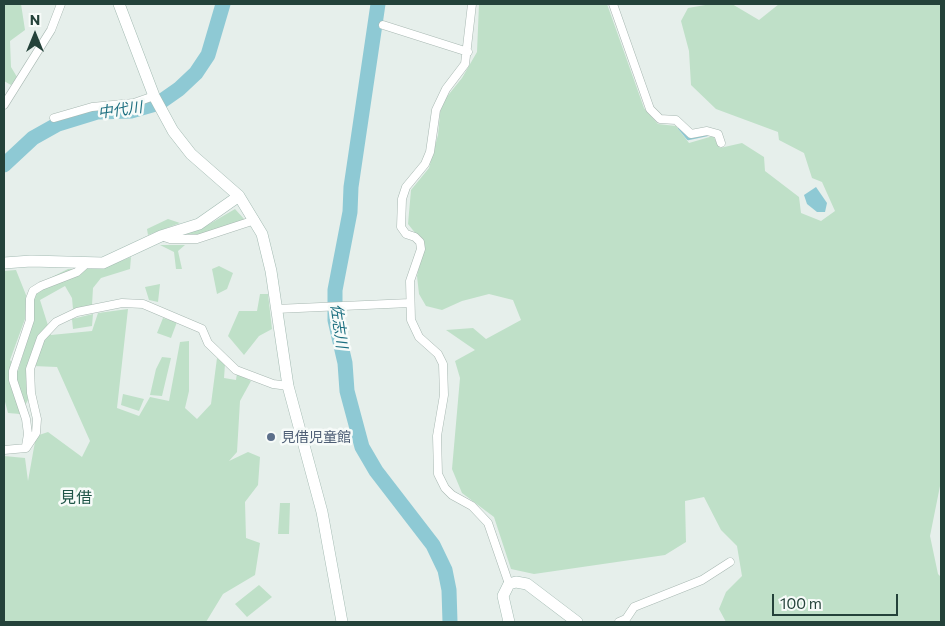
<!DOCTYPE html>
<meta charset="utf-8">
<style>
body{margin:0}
#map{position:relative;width:945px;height:626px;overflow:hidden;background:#e6efeb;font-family:Commissioner,sans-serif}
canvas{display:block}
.frame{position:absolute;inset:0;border:5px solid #24423a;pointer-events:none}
.north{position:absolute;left:10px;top:10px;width:50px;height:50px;-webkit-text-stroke:4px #f7fbf9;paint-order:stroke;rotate:0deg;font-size:14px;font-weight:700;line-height:20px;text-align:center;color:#24423a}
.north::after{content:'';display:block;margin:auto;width:18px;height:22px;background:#24423a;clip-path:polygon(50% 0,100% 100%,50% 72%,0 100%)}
.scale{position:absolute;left:772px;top:594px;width:126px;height:22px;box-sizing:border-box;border:2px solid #24423a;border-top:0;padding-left:6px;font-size:15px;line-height:18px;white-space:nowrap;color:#24423a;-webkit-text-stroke:4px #f7fbf9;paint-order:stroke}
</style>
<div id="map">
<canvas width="945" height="626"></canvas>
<div class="frame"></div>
<div class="north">N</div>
<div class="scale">100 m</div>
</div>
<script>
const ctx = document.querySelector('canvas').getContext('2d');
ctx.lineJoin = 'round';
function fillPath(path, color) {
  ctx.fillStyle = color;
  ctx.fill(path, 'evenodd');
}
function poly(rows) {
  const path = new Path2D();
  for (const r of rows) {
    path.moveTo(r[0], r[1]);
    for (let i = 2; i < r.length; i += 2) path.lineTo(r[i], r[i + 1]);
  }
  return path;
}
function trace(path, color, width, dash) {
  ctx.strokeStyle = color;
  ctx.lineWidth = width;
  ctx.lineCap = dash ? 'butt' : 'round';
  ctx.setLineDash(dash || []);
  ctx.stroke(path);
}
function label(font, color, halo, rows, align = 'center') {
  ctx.font = font + ' Commissioner,"Noto Sans JP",sans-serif';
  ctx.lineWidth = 5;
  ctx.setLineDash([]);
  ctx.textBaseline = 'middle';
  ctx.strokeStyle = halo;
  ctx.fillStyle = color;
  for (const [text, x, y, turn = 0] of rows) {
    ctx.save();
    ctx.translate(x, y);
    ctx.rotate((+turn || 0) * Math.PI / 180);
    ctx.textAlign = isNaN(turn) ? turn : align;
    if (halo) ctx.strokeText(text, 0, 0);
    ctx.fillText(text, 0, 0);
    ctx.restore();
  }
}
const green = poly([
 [4,4,21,4,25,30,10,41,11,67,17,77,11,85,4,81],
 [479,4,607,4,644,108,658,124,676,126,689,143,713,136,720,148,742,143,764,157,765,171,799,197,801,213,821,221,835,211,822,182,812,178,804,153,779,140,778,132,716,109,691,85,689,51,681,21,688,8,711,4,732,4,759,20,779,4,941,4,941,481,930,536,938,574,941,577,941,622,726,622,719,609,726,592,742,576,737,546,721,530,704,497,685,501,686,542,665,555,534,574,511,569,494,517,462,493,452,469,460,378,455,361,475,350,446,330,473,328,486,339,521,320,513,300,489,294,462,301,442,310,426,306,419,294,417,276,424,244,408,224,411,190,429,168,438,135,441,104,462,78,477,52],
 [235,209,245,220,200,234,184,234,201,229],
 [168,219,180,223,148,235,147,229],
 [160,245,185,245,178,251,182,269,176,269,174,252],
 [131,257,130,269,101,278,93,288,92,305,73,309,72,298,65,286,40,300,51,335,92,331,98,313,128,309,117,408,139,416,150,397,169,401,180,342,189,341,189,391,185,408,197,419,211,404,217,358,225,364,224,378,236,380,237,373,251,381,240,401,237,452,229,461,248,452,260,457,258,485,245,502,246,538,260,543,255,575,223,594,206,622,4,622,4,456,25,458,28,481,36,436,48,432,82,457,90,441,57,367,33,366,26,374,28,400,20,414,8,413,4,398,4,271,16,270,26,295,25,319,10,360,18,371,32,324,32,287,68,269,100,269],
 [219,266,233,273,227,289,217,294,212,269],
 [160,284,158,302,149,300,145,287],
 [260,294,268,294,272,329,259,336,244,355,228,336,239,311,257,311],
 [93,314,92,326,73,329,72,319],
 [163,318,177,322,171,338,157,333],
 [162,357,171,358,162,396,150,395,156,369],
 [123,394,144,399,139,411,121,405],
 [280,503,290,503,289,534,278,534],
 [259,585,272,597,247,617,235,604]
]);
const water = poly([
 [816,187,827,203,825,212,817,212,807,204,804,195]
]);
const stream = poly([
 [679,128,688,139,707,135]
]);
const river = poly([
 [378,4,351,187,350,212,335,290,335,320,345,363,347,391,362,447,376,471,433,545,445,570,449,590,450,622],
 [4,165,33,138,58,124,97,112,131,111,159,103,179,89,196,73,208,55,223,4]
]);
const street = poly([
 [472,4,465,64,446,89,436,110,430,152,425,164,406,187,402,199,401,227,406,234,415,237,420,242,421,249,410,281,411,320,419,337,438,354,443,364,444,395,437,436,438,474,445,488,452,495,472,506,488,523,509,584],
 [613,4,650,109,660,119,676,120,691,134,707,131,718,134,721,143],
 [383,25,468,52],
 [4,105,51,30,61,4],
 [54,118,92,107,134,103,154,96],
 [161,236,170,239,197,239,255,220],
 [276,309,410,303],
 [26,446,28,434,26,419,13,380,13,371,30,320,30,299,33,291,41,286,77,272,86,264],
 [4,450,26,448,36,433,37,419,31,393,30,369,41,338,56,322,77,312,122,303,143,304,202,329,208,343,236,370,273,384,288,386],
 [619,622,626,619,634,607,702,580,730,562]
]);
const secondary = poly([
 [119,4,154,96,173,131,191,154,239,196,262,234,271,271,288,386,322,512,342,622],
 [4,263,31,261,103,263,161,236,199,224,239,196],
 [509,622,503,596,509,584,516,582,527,584,577,622]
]);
const markers = [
 [271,437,5,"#5c6f8a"]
];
const serviceNames = [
 ["見借児童館",281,437]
];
const waterNames = [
 ["中代川",120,110,-8],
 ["佐志川",339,326,82]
];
const quarterNames = [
 ["見借",76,498]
];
fillPath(green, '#bfe0c8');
fillPath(water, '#8ec9d4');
trace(stream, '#8ec9d4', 2.5);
trace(river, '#8ec9d4', 15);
trace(street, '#a8b8b2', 9);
trace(secondary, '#a4bbb3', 12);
trace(street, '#fff', 8);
trace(secondary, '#fff', 11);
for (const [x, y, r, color] of markers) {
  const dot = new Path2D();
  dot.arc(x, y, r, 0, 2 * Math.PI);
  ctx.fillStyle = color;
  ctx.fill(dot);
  trace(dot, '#f7fbf9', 2);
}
label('14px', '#4e5e75', '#f7fbf9', serviceNames, 'left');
label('italic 15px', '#1c6f80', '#f7fbf9', waterNames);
label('16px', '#1f5548', '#f7fbf9', quarterNames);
</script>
